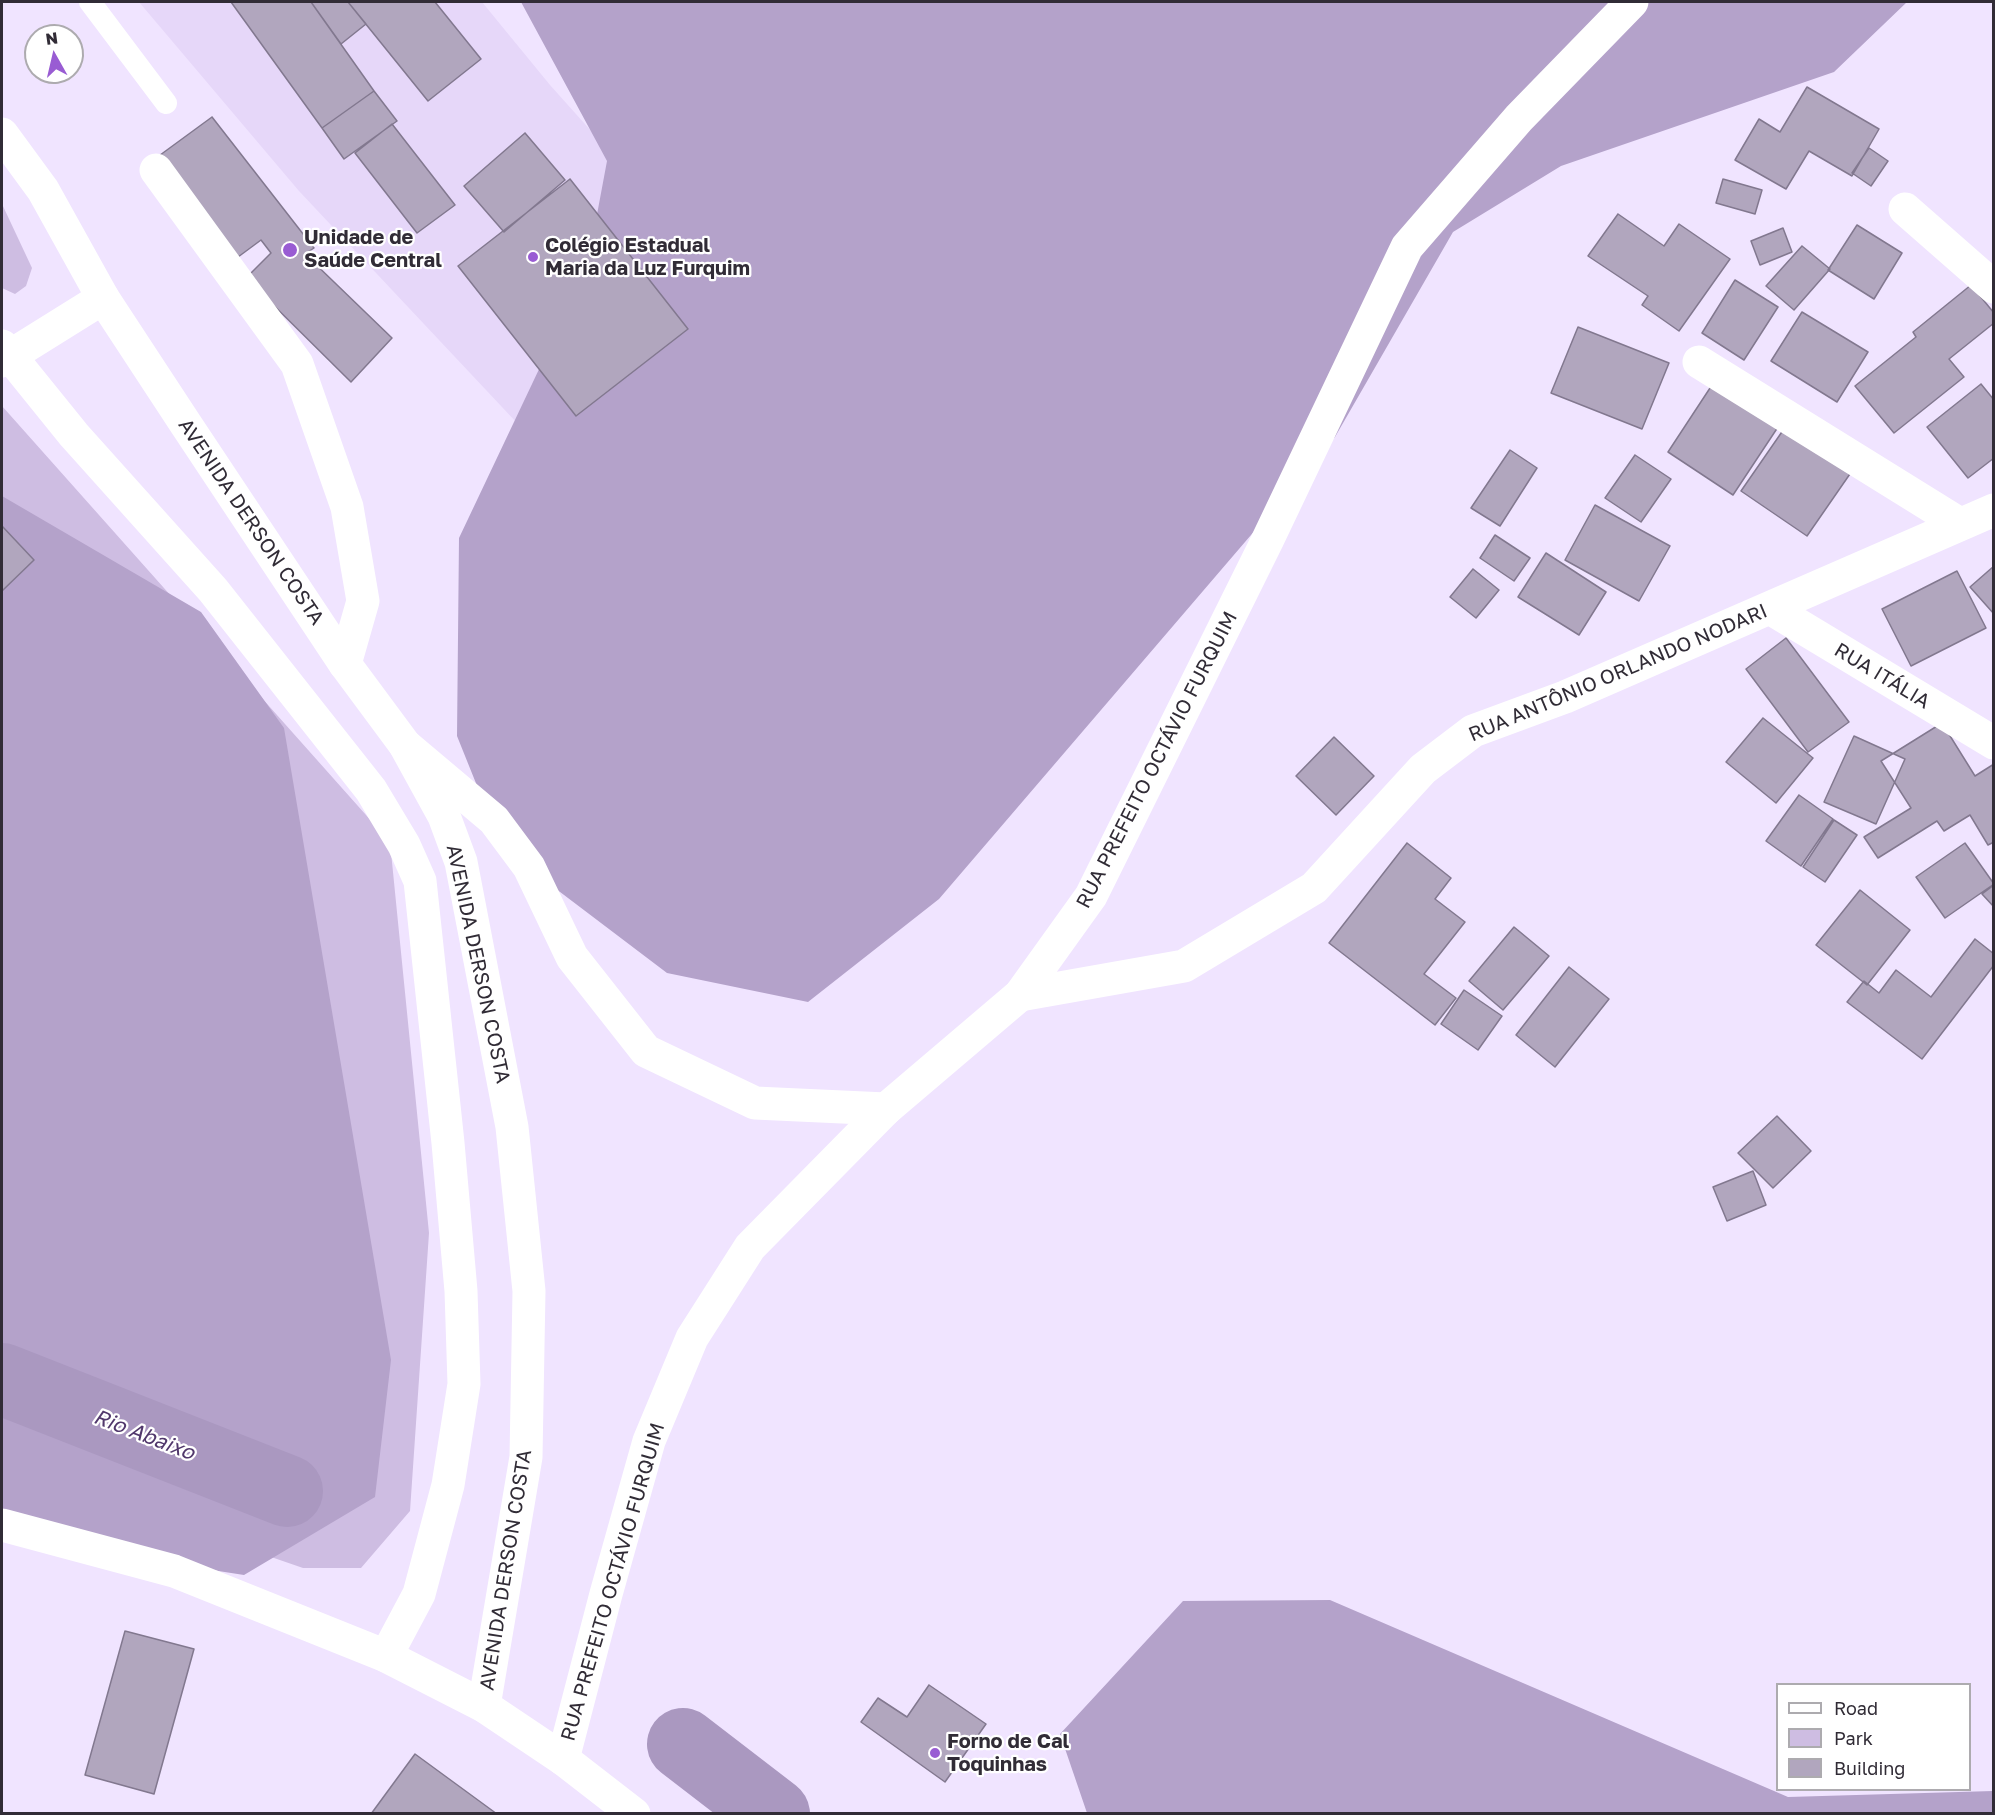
<!DOCTYPE html>
<meta charset="utf-8">
<style>
body{margin:0}
#map{position:relative;width:1995px;height:1815px;overflow:hidden;background:#f0e4ff;font-family:"Golos Text",sans-serif}
canvas{display:block}
.frame{position:absolute;inset:0;border:3px solid #312c36;pointer-events:none}
.legend{position:absolute;left:1776px;top:1683px;width:195px;height:108px;box-sizing:border-box;background:#fff;border:2px solid #adabaf;margin:0;padding:8px 10px;list-style:none;font-size:18px;color:#312c36}
.legend li{display:flex;align-items:center;gap:12px;height:30px}
.legend b{width:30px;border:2px solid #adabaf}
.north{position:absolute;left:24px;top:24px;width:60px;height:60px;box-sizing:border-box;background:#fff;border:2px solid #adabaf;border-radius:50%;rotate:352deg;font-size:16px;font-weight:700;line-height:24px;text-align:center;color:#312c36}
.north::after{content:'';display:block;margin:auto;width:21px;height:27px;background:#995cd3;clip-path:polygon(50% 0,100% 100%,50% 72%,0 100%)}
</style>
<div id="map">
<canvas width="1995" height="1815"></canvas>
<div class="frame"></div>
<ul class="legend">
<li><b style="height:8px;background:#fff"></b>Road</li>
<li><b style="height:16px;background:#cebde2"></b>Park</li>
<li><b style="height:16px;background:#b1a6be"></b>Building</li>
</ul>
<div class="north">N</div>
</div>
<script>
const ctx = document.querySelector('canvas').getContext('2d');
ctx.lineJoin = 'round';
function fillPath(path, color) {
  ctx.fillStyle = color;
  ctx.fill(path, 'evenodd');
}
function poly(rows) {
  const path = new Path2D();
  for (const r of rows) {
    path.moveTo(r[0], r[1]);
    for (let i = 2; i < r.length; i += 2) path.lineTo(r[i], r[i + 1]);
  }
  return path;
}
function trace(path, color, width, dash) {
  ctx.strokeStyle = color;
  ctx.lineWidth = width;
  ctx.lineCap = dash ? 'butt' : 'round';
  ctx.setLineDash(dash || []);
  ctx.stroke(path);
}
function label(font, color, halo, rows, align = 'center') {
  ctx.font = font + ' "Golos Text",sans-serif';
  ctx.lineWidth = 4.5;
  ctx.setLineDash([]);
  ctx.textBaseline = 'middle';
  ctx.strokeStyle = halo;
  ctx.fillStyle = color;
  for (const [text, x, y, turn = 0] of rows) {
    ctx.save();
    ctx.translate(x, y);
    ctx.rotate((+turn || 0) * Math.PI / 180);
    ctx.textAlign = isNaN(turn) ? turn : align;
    if (halo) ctx.strokeText(text, 0, 0);
    ctx.fillText(text, 0, 0);
    ctx.restore();
  }
}
const built = poly([
 [139,2,482,2,550,85,763,323,564,473,299,191]
]);
const green = poly([
 [2,204,32,268,26,286,15,294,2,288],
 [2,406,390,842,429,1233,410,1511,361,1568,303,1568,2,1464]
]);
const forest = poly([
 [521,2,1907,2,1834,72,1561,166,1453,232,1335,437,939,899,808,1002,667,973,502,848,457,736,459,538,587,268,607,161],
 [2,496,201,612,284,728,391,1360,375,1497,244,1575,52,1545,2,1521],
 [1330,1600,1788,1797,1993,1791,1993,1813,1087,1813,1060,1734,1183,1601]
]);
const river = poly([
 [2,1379,287,1491],
 [683,1744,774,1814]
]);
const building = poly([
 [231,2,311,2,374,91,322,128,231,2],
 [311,2,348,2,366,24,341,44,311,2],
 [348,2,435,2,481,59,428,101,348,2],
 [1807,87,1879,129,1852,176,1809,151,1786,189,1735,160,1759,119,1780,132,1807,87],
 [374,91,397,121,344,159,322,128,374,91],
 [212,117,314,248,305,254,392,338,351,382,246,278,271,253,261,240,234,260,156,158,212,117],
 [392,124,455,205,417,233,355,153,392,124],
 [525,133,565,180,504,232,464,186,525,133],
 [1869,148,1888,161,1871,186,1852,173,1869,148],
 [570,179,688,329,576,416,458,266,570,179],
 [1723,179,1762,190,1755,214,1716,203,1723,179],
 [1618,214,1664,246,1679,224,1730,259,1679,331,1642,305,1648,296,1588,256,1618,214],
 [1857,225,1902,253,1874,299,1828,270,1857,225],
 [1783,228,1792,252,1760,265,1751,241,1783,228],
 [1802,246,1830,269,1794,310,1766,286,1802,246],
 [1735,280,1778,307,1744,360,1702,333,1735,280],
 [1971,285,1994,313,1994,323,1949,359,1964,377,1894,433,1855,386,1916,337,1913,332,1971,285],
 [1802,312,1868,352,1837,402,1771,361,1802,312],
 [1578,327,1669,363,1642,429,1551,393,1578,327],
 [1981,384,1994,400,1994,458,1968,478,1927,427,1981,384],
 [1712,385,1778,427,1733,495,1668,452,1712,385],
 [1786,426,1852,471,1807,536,1741,491,1786,426],
 [1510,450,1537,468,1500,526,1471,508,1510,450],
 [1635,455,1671,479,1641,522,1605,498,1635,455],
 [1595,505,1670,546,1639,601,1565,560,1595,505],
 [2,526,34,560,2,591,2,526],
 [1495,535,1530,558,1514,581,1480,558,1495,535],
 [1546,553,1606,592,1579,635,1518,597,1546,553],
 [1994,566,1994,614,1970,587,1994,566],
 [1473,569,1499,590,1476,618,1450,597,1473,569],
 [1957,571,1986,628,1911,666,1882,609,1957,571],
 [1786,638,1849,722,1808,752,1746,669,1786,638],
 [1763,718,1813,758,1776,803,1726,762,1763,718],
 [1942,723,1975,776,1994,764,1994,842,1988,845,1970,815,1944,831,1937,821,1878,858,1864,837,1911,808,1881,761,1942,723],
 [1854,736,1905,759,1876,824,1824,802,1854,736],
 [1334,737,1374,776,1336,815,1296,776,1334,737],
 [1799,795,1833,819,1801,866,1766,841,1799,795],
 [1834,820,1857,835,1825,882,1803,867,1834,820],
 [1407,843,1451,878,1435,899,1465,922,1424,974,1456,998,1435,1025,1329,943,1407,843],
 [1965,843,1994,884,1945,918,1916,877,1965,843],
 [1994,885,1994,907,1982,894,1994,885],
 [1860,890,1910,930,1867,985,1816,945,1860,890],
 [1514,927,1549,956,1503,1010,1469,981,1514,927],
 [1975,939,1994,954,1994,965,1922,1059,1847,1002,1864,981,1879,993,1896,970,1931,997,1975,939],
 [1569,967,1609,999,1555,1067,1516,1035,1569,967],
 [1464,990,1502,1016,1478,1050,1441,1024,1464,990],
 [1777,1116,1811,1151,1773,1188,1738,1153,1777,1116],
 [1753,1171,1766,1205,1727,1221,1713,1187,1753,1171],
 [125,1631,194,1649,154,1794,85,1775,125,1631],
 [929,1685,986,1724,945,1782,861,1722,878,1698,907,1717,929,1685],
 [415,1754,497,1814,371,1814,415,1754]
]);
const service = poly([
 [90,2,166,103]
]);
const minor = poly([
 [156,170,297,364,347,507,363,601,345,664],
 [1905,209,1994,287],
 [1699,362,1960,524],
 [1770,608,1994,743],
 [405,745,494,820,529,867,572,957,646,1051,755,1103,886,1109],
 [1020,995,1184,966,1314,888,1423,769,1473,731,1565,697,1994,510]
]);
const tertiary = poly([
 [2,361,103,298],
 [563,1759,606,1594,649,1441,692,1338,750,1247,886,1109,1020,995,1091,896,1268,539,1407,247,1519,118,1632,2]
]);
const secondary = poly([
 [2,134,43,190,103,298,185,423,345,664,405,745,444,816,461,862,512,1127,529,1291,526,1457,484,1706],
 [2,346,74,435,213,590,371,790,404,845,420,881,448,1143,461,1291,464,1384,448,1485,419,1594,386,1656]
]);
const primary = poly([
 [2,1525,174,1571,386,1656,484,1706,563,1759,634,1814]
]);
const markers = [
 [290,250,8,"#995cd3"],
 [533,257,6,"#995cd3"],
 [935,1753,6,"#995cd3"]
];
const poiNames = [
 ["Unidade de",304,238],
 ["Saúde Central",304,261],
 ["Colégio Estadual",545,246],
 ["Maria da Luz Furquim",545,269],
 ["Forno de Cal",947,1742],
 ["Toquinhas",947,1765]
];
const streetNames = [
 ["AVENIDA DERSON COSTA",251,522,56],
 ["RUA ANTÔNIO ORLANDO NODARI",1618,673,-23],
 ["RUA ITÁLIA",1882,676,31],
 ["RUA PREFEITO OCTÁVIO FURQUIM",1157,760,-63],
 ["AVENIDA DERSON COSTA",478,964,78],
 ["AVENIDA DERSON COSTA",506,1570,-81],
 ["RUA PREFEITO OCTÁVIO FURQUIM",613,1582,-74]
];
const waterNames = [
 ["Rio Abaixo",144,1435,21]
];
fillPath(built, '#e6d7f9');
fillPath(green, '#cebde2');
fillPath(forest, '#b4a2ca');
trace(river, '#aa98c0', 72);
fillPath(building, '#b1a6be');
trace(building, '#82788f', 1.5);
trace(service, '#fff', 22);
trace(minor, '#fff', 33);
trace(tertiary, '#fff', 33);
trace(secondary, '#fff', 33);
trace(primary, '#fff', 33);
for (const [x, y, r, color] of markers) {
  const dot = new Path2D();
  dot.arc(x, y, r, 0, 2 * Math.PI);
  ctx.fillStyle = color;
  ctx.fill(dot);
  trace(dot, '#fff', 2);
}
label('bold 20px', '#312c36', '#fff', poiNames, 'left');
label('20px', '#312c36', '#fff', streetNames);
label('italic 21px', '#51386c', '#fff', waterNames);
</script>
